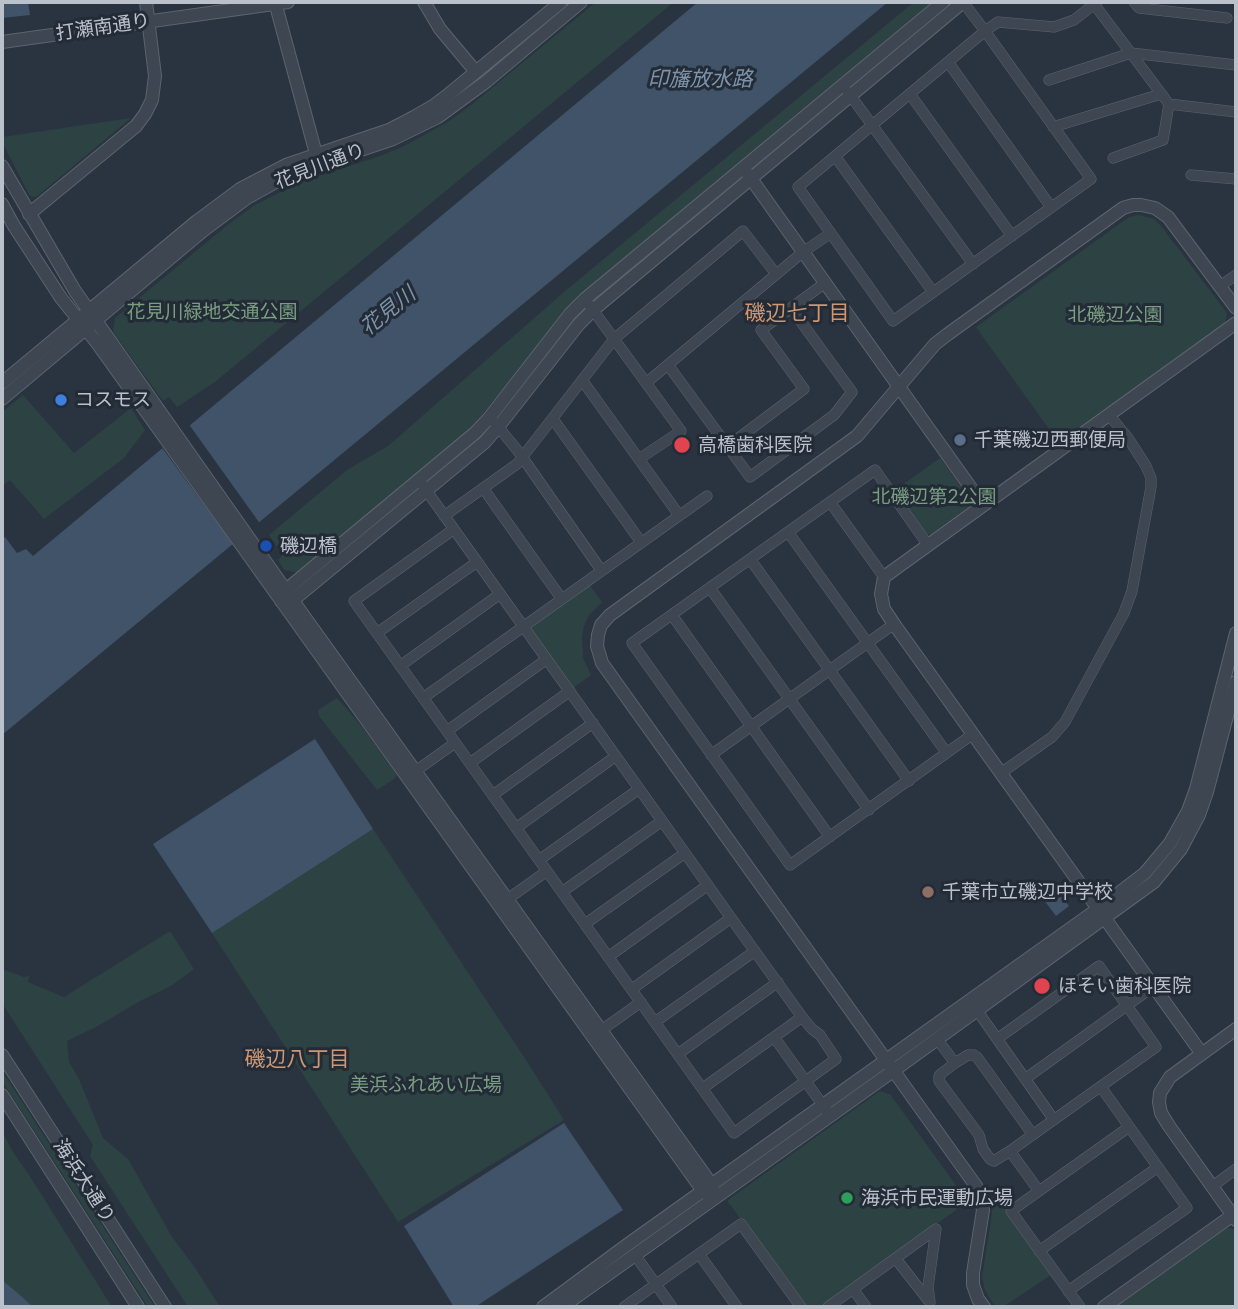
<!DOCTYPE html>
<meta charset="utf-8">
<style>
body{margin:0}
#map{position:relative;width:1238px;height:1309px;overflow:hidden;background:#2a3441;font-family:Lato,sans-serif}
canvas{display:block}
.frame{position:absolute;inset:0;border:4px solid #bbc1cb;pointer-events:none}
</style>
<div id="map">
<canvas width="1238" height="1309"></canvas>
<div class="frame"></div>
</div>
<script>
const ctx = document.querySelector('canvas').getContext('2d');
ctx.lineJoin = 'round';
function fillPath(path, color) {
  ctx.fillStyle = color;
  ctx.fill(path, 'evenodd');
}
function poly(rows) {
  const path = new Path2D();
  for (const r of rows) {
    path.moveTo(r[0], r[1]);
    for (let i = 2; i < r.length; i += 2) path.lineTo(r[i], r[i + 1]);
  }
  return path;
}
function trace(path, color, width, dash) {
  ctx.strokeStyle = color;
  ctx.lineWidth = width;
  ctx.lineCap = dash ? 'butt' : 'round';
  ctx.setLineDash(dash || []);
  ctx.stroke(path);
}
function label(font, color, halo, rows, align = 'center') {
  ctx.font = font + ' Lato,"Noto Sans JP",sans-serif';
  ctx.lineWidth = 6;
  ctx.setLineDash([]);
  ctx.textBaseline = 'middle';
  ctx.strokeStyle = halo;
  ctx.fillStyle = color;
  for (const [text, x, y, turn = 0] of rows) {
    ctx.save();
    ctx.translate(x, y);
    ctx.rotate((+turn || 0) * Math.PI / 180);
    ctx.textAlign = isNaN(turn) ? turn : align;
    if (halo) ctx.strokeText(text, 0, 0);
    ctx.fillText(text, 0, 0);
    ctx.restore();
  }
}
const green = poly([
 [596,2,674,2,215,382,177,407,169,397,163,401,113,332,115,318,230,223,255,205,300,182,383,155,406,145,446,123,470,106],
 [914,2,937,2,573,304,470,429,299,573,284,570,278,560,283,555,269,535,347,470,388,446,564,292],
 [131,118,36,197,30,196,2,142,2,137],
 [734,182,737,185,601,297,600,294],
 [1138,215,1154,219,1161,226,1227,313,1225,324,1059,443,976,327,1129,217],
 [23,395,74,453,131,408,145,430,124,458,44,519,10,480,2,486,2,412],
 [940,458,971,501,970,506,931,534,927,534,895,490],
 [589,584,602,602,589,615,584,626,582,637,583,658,591,675,572,689,530,630,531,626],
 [337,698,362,727,397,775,394,779,377,790,319,716,318,710],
 [373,829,528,1063,564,1120,398,1222,212,933],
 [170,931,194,969,171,986,140,1001,96,1027,67,1041,69,1062,79,1079,103,1138,128,1159,172,1237,196,1269,220,1307,188,1307,90,1156,93,1145,2,1003,2,969,24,977,29,976,28,982,64,997],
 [2,1071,155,1307,148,1307,2,1081],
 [880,1091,890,1094,960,1191,966,1203,821,1307,805,1307,728,1202,728,1200],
 [2,1131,11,1149,31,1178,112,1307,2,1307],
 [998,1199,1051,1275,1003,1307,996,1307,992,1302,985,1290,982,1277,992,1213,992,1202],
 [1227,1228,1234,1229,1236,1232,1236,1307,1116,1307]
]);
const water = poly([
 [2,2,28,2,30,15,2,18],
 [698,2,888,2,2,735,2,540,5,537,17,553,26,549,33,556],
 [315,739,373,829,212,933,153,844],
 [1050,881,1069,906,1056,916,1037,891],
 [564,1123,623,1210,475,1307,454,1307,404,1226],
 [2,1280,21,1296,33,1307,2,1307]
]);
const pier = poly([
 [188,423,261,525,235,547,160,445]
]);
const minor = poly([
 [963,2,985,31,1091,179,893,321,798,187,985,31,998,22,1054,27,1074,20,1097,2],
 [1134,2,1139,8,1227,18],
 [1094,4,1169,104,1163,140,1113,158],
 [948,62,1051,207],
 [1049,80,1131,53,1236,65],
 [848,92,973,264],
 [910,94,1012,236],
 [1169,104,1236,112],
 [1053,127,1161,94],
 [835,156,933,292],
 [1191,175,1236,179],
 [1220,286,1236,275],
 [585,299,681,431,639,459],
 [668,365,750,477,834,415,852,392,791,308,825,283],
 [582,380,679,515],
 [646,383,803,252,831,233],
 [553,419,641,542],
 [495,423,518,451,601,570],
 [728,446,804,389,761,330,791,308],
 [419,480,426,490,685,853,731,918,802,1017,812,1029,820,1035,836,1059,734,1133,354,601,454,529],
 [483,488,561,598],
 [830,502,884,577],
 [444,516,517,464,614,339,743,231,776,274],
 [788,532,946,752],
 [928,545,875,470,632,643,790,865,973,734],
 [750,559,909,781],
 [710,588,869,810],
 [672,615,830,837],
 [377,633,477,562],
 [400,666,500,594],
 [423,698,707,496],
 [447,731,547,659],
 [711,755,894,624],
 [470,763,570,691],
 [1001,773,1052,737,1065,722,1124,613,1132,591,1151,487,1151,478,1146,466,1128,438,1109,415],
 [410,775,455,743],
 [493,795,593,723],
 [516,828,616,756],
 [539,860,639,789],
 [562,892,662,821],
 [502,903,547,871],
 [585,924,685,853],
 [608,957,708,885],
 [632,989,731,918],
 [974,1006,1054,1120],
 [655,1022,755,951],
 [596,1034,641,1002],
 [774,1037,827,1111],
 [937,1039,955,1063,942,1073,939,1076,939,1081,979,1135,983,1149,990,1159,994,1161,1010,1151],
 [997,1039,1099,966,1156,1047,1010,1151,1039,1191],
 [678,1054,778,982],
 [955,1063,968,1055,974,1055,977,1057,1033,1135],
 [1025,1079,1154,986],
 [703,1088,802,1017],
 [1213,1186,1236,1169],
 [1039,1251,1158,1167],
 [699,1254,737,1307],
 [635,1255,672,1307],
 [896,1259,928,1300],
 [853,1289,866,1307],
 [1068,1291,1187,1208,1101,1087],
 [624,1307,741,1224,801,1307],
 [828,1307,936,1229,928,1287,930,1302],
 [1080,1307,1011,1211,1129,1127]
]);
const tertiary = poly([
 [275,2,316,154],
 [424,2,440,29,476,72],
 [943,2,585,299,570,314,489,418,475,433,286,590,281,601,293,600,485,442,498,427,579,324,593,310,963,2],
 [2,42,288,2],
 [2,166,75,291,301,612,712,1185,714,1198],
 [747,173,983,505],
 [2,204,14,226,61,298,97,343,703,1191,714,1198],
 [29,214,136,126,145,114,152,100,155,76,146,2],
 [2,383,197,221,240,189,286,165,389,130,414,117,433,106,449,94,561,2],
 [2,399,204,230,247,198,292,173,393,139,438,117,487,81,581,2],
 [1236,1029,1170,1077,1160,1093,1159,1102,1161,1113,1169,1126,1236,1220],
 [1202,1054,894,624,884,609,881,594,884,577,1236,323],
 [2,1055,165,1307],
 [2,1095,138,1307],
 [543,1307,627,1245,1098,909,1145,873,1170,843,1188,811,1196,789,1236,633],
 [562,1307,893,1071,1154,882,1181,849,1199,815,1207,792,1236,682],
 [984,1307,978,1299,973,1285,973,1273,983,1210,981,1196,976,1186,602,663,597,646,598,635,601,625,610,615,857,436,935,344,948,334,1123,208,1133,205,1141,205,1155,208,1168,217,1236,308],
 [1104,1307,1233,1215]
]);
const markers = [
 [61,400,7,"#3f7fe0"],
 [960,440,7,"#5c6f8a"],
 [682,445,9,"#e0444e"],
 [266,546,7,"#1a4fb4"],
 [928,892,7,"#8d6e63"],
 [1042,986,9,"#e0444e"],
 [847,1198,7,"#2e9e5b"]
];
const streetNames = [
 ["打瀬南通り",103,27,-8],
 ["花見川通り",320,166,-21],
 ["海浜大通り",84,1181,57]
];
const parkNames = [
 ["花見川緑地交通公園",212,312],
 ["北磯辺公園",1115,315],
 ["北磯辺第2公園",934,497],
 ["美浜ふれあい広場",426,1085]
];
const poiNames = [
 ["コスモス",75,400],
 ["千葉磯辺西郵便局",974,440],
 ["高橋歯科医院",698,445],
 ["磯辺橋",280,546],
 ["千葉市立磯辺中学校",942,892],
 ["ほそい歯科医院",1058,986],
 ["海浜市民運動広場",861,1198]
];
const waterNames = [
 ["印旛放水路",700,79],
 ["花見川",388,311,-39]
];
const neighbourhoodNames = [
 ["磯辺七丁目",797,313],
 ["磯辺八丁目",297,1059]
];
fillPath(green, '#2d4243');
fillPath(water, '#415368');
fillPath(pier, '#2a3441');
trace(minor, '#5c646e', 11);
trace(tertiary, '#5c646e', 14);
trace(minor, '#3e4651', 10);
trace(tertiary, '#3e4651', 12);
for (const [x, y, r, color] of markers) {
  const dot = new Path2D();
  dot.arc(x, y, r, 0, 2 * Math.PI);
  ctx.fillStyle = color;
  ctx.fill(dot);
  trace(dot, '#222b36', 2.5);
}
label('19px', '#bbc1cb', '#222b36', streetNames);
label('19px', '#7b9e82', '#222b36', parkNames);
label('19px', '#bbc1cb', '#222b36', poiNames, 'left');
label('italic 21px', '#7e93aa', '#222b36', waterNames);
label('21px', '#cd9774', '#222b36', neighbourhoodNames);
</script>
